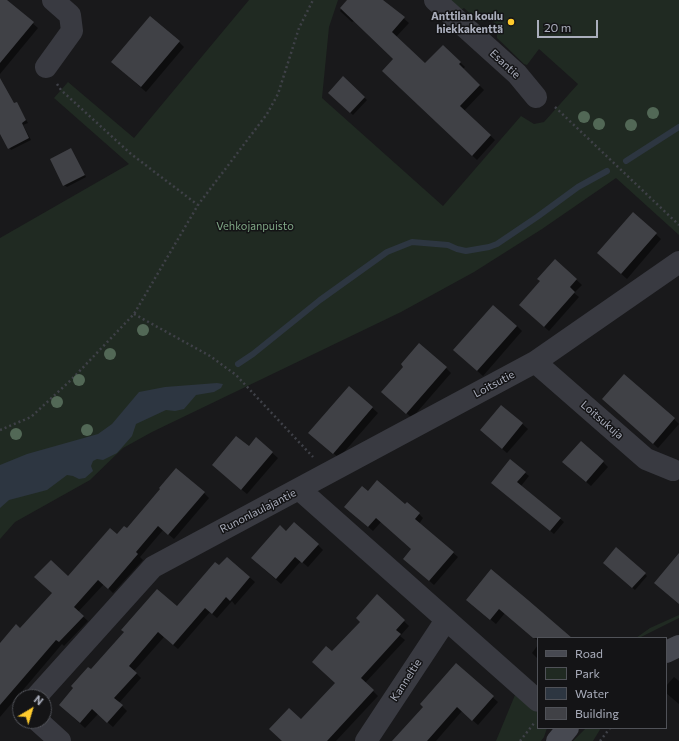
<!DOCTYPE html>
<meta charset="utf-8">
<style>
body{margin:0}
#map{position:relative;width:679px;height:741px;overflow:hidden;background:#19191b;font-family:Commissioner,sans-serif}
canvas{display:block}
.legend{position:absolute;left:537px;top:637px;width:130px;height:92px;box-sizing:border-box;background:#141416;border:1px solid #505258;margin:0;padding:5px 7px;list-style:none;font-size:12px;color:#aaaebc}
.legend li{display:flex;align-items:center;gap:8px;height:20px}
.legend b{width:20px;border:1px solid #505258}
.north{position:absolute;left:12px;top:689px;width:40px;height:40px;box-sizing:border-box;background:#141416;border:1px solid #505258;border-radius:50%;rotate:38deg;font-size:11px;font-weight:700;line-height:16px;text-align:center;color:#aaaebc}
.north::after{content:'';display:block;margin:auto;width:14px;height:18px;background:#ffcb2d;clip-path:polygon(50% 0,100% 100%,50% 72%,0 100%)}
.scale{position:absolute;left:537px;top:20px;width:61px;height:18px;box-sizing:border-box;border:2px solid #aaaebc;border-top:0;padding-left:5px;font-size:12px;line-height:14px;white-space:nowrap;color:#aaaebc;-webkit-text-stroke:3px #141416;paint-order:stroke}
</style>
<div id="map">
<canvas width="679" height="741"></canvas>
<ul class="legend">
<li><b style="height:5px;background:#474951"></b>Road</li>
<li><b style="height:11px;background:#202a22"></b>Park</li>
<li><b style="height:11px;background:#2d3641"></b>Water</li>
<li><b style="height:11px;background:#404146"></b>Building</li>
</ul>
<div class="north">N</div>
<div class="scale">20 m</div>
</div>
<script>
const ctx = document.querySelector('canvas').getContext('2d');
ctx.lineJoin = 'round';
function fillPath(path, color) {
  ctx.fillStyle = color;
  ctx.fill(path, 'evenodd');
}
function poly(rows) {
  const path = new Path2D();
  for (const r of rows) {
    path.moveTo(r[0], r[1]);
    for (let i = 2; i < r.length; i += 2) path.lineTo(r[i], r[i + 1]);
  }
  return path;
}
function trace(path, color, width, dash) {
  ctx.strokeStyle = color;
  ctx.lineWidth = width;
  ctx.lineCap = dash ? 'butt' : 'round';
  ctx.setLineDash(dash || []);
  ctx.stroke(path);
}
function label(font, color, halo, rows, align = 'center') {
  ctx.font = font + ' Commissioner,sans-serif';
  ctx.lineWidth = 3;
  ctx.setLineDash([]);
  ctx.textBaseline = 'middle';
  ctx.strokeStyle = halo;
  ctx.fillStyle = color;
  for (const [text, x, y, turn = 0] of rows) {
    ctx.save();
    ctx.translate(x, y);
    ctx.rotate((+turn || 0) * Math.PI / 180);
    ctx.textAlign = isNaN(turn) ? turn : align;
    if (halo) ctx.strokeText(text, 0, 0);
    ctx.fillText(text, 0, 0);
    ctx.restore();
  }
}
const green = poly([
 [249,0,338,0,329,27,322,98,443,206,521,116,534,124,544,122,578,84,539,49,527,65,524,64,497,38,497,35,501,28,487,17,486,21,479,22,464,8,458,12,446,0,679,0,679,235,616,178,542,229,474,272,401,312,152,432,123,448,90,480,15,522,0,539,0,238,129,164,54,98,68,82,134,138],
 [679,615,679,618,639,638,636,638,650,628],
 [515,695,538,713,538,728,547,728,544,737,541,741,496,741],
 [586,728,601,728,593,741,573,741]
]);
const water = poly([
 [217,383,223,384,221,388,214,392,196,395,184,409,175,411,166,410,136,424,132,436,117,453,103,460,97,459,93,461,91,466,93,471,85,478,79,479,73,476,67,475,47,490,9,500,0,508,0,465,27,454,98,434,112,424,139,392,165,387]
]);
const shadow = poly([
 [0,0,6,0,38,28,0,74],
 [348,0,382,0,409,23,396,37,425,65,443,46,465,67,463,69,484,90,464,111,495,140,477,160,384,71,394,60,354,21,352,22,340,11],
 [179,42,184,47,146,92,118,67],
 [343,78,367,100,353,115,329,93],
 [16,103,28,123,23,125,31,140,11,150,0,132,0,104,14,104],
 [71,149,86,177,67,187,64,185],
 [633,213,661,239,627,279,603,258],
 [555,260,582,285,574,293,579,297,549,331,525,310,541,281],
 [517,326,522,331,483,376,459,355],
 [405,367,446,368,451,373,412,418,388,397],
 [349,387,378,413,339,458,315,438],
 [608,404,674,419,679,424,658,448],
 [502,406,528,429,507,453,486,435],
 [256,439,278,458,247,494,218,470,249,448],
 [603,462,608,467,591,486,569,467],
 [525,473,529,476,521,486,564,522,554,534,496,486],
 [204,493,209,498,174,539,163,530,140,557,143,560,113,593,104,584,78,612,88,621,64,646,62,644,0,717,0,645,20,629,68,577,117,535],
 [368,493,405,506,419,514,423,518,419,524,458,557,434,585,409,563,412,549,381,522,373,531,350,511],
 [286,532,318,545,323,550,308,567,301,561,281,584,257,563],
 [617,549,647,576,635,590,604,563],
 [227,558,255,582,235,605,232,601,217,618,210,612,178,649,164,637,134,671,141,678,119,703,127,711,113,727,98,714,85,728,65,710,91,670,177,607],
 [491,571,570,638,538,638,538,641,505,613,496,624,473,605],
 [377,596,409,626,400,636,405,640,365,683,378,696,336,741,283,741,336,683,332,653,361,622],
 [538,645,538,659,532,653],
 [456,665,498,702,478,725,462,711,436,741,393,741,424,707],
 [674,677,679,681,679,704,666,693,666,686]
]);
const stream = poly([
 [626,161,679,127],
 [238,364,253,354,320,300,387,252,412,242,448,245,457,249,466,251,489,247,497,244,537,217,578,187,607,171]
]);
const building = poly([
 [0,0,7,0,34,22,0,63],
 [347,0,383,0,405,17,392,32,425,63,443,45,461,62,459,64,480,85,460,106,491,135,472,156,382,71,393,59,340,8],
 [150,16,180,41,141,87,111,62],
 [343,76,365,97,350,113,328,93],
 [0,78,14,103,17,102,26,120,22,123,29,138,8,149,0,134],
 [71,148,85,175,63,186,50,159],
 [633,212,657,233,621,274,597,253],
 [555,259,577,279,570,287,575,292,544,327,519,305,540,281,537,279],
 [493,305,517,326,477,371,453,350],
 [419,343,447,367,406,414,381,392,403,367,401,364],
 [624,374,675,418,653,444,602,399],
 [349,386,373,407,333,454,308,433],
 [501,405,523,423,502,449,480,430],
 [236,436,249,446,256,437,273,452,241,490,212,465],
 [581,441,604,461,586,482,562,462],
 [510,459,526,472,517,482,561,518,550,531,491,483],
 [176,468,205,492,168,535,158,526,136,552,138,554,108,589,98,580,74,607,84,616,59,642,56,640,0,705,0,643,16,624,20,628,52,593,34,577,51,560,68,576,110,528,117,534,124,526,127,528,160,489,159,488],
 [377,480,405,504,407,502,420,513,415,519,454,552,429,581,403,559,411,549,376,518,368,527,344,507,362,486,368,491],
 [294,522,319,544,302,563,295,557,276,579,251,558,280,525,286,531],
 [616,547,646,573,632,588,603,563],
 [679,553,679,604,654,583],
 [227,557,250,577,230,601,226,597,212,614,205,608,173,645,158,632,129,666,137,673,114,698,123,705,107,723,92,709,80,723,59,705,73,688,71,686,88,667,91,669,124,632,121,630,157,589,177,606,215,562,219,565],
 [491,569,528,600,572,638,533,638,499,609,490,620,466,600],
 [377,594,405,620,396,630,401,634,361,678,374,690,327,741,282,741,269,729,289,708,301,719,335,683,312,662,326,646,332,651,360,622,356,618],
 [456,663,494,696,472,721,457,707,427,741,392,741,423,707,420,704]
]);
const path = poly([
 [57,84,61,90,131,154,198,205],
 [555,107,679,225],
 [134,314,210,356,236,375,313,457],
 [0,430,31,417,72,379,134,314,198,205,267,114,278,94,299,28,313,0],
 [520,741,535,722],
 [600,741,610,728]
]);
const street = poly([
 [435,0,517,74,536,97],
 [46,67,72,31,70,15,53,0],
 [535,362,646,459,673,470],
 [299,489,538,701],
 [36,697,153,567,535,362,679,262],
 [38,721,60,741],
 [366,741,446,620]
]);
const secondary = poly([
 [666,652,679,646],
 [557,741,568,728]
]);
const trees = [
 [653,113],
 [584,117],
 [599,124],
 [631,125],
 [143,330],
 [110,354],
 [79,380],
 [57,402],
 [87,430],
 [16,434]
];
const markers = [
 [511,22,4,"#ffcb2d"]
];
const poiNames = [
 ["Anttilan koulu",503,16],
 ["hiekkakenttä",503,29]
];
const streetNames = [
 ["Esantie",505,64,43],
 ["Loitsutie",494,384,-28],
 ["Loitsukuja",602,420,41],
 ["Runonlaulajantie",258,511,-27],
 ["Kanneltie",406,680,-57]
];
const parkNames = [
 ["Vehkojanpuisto",255,226]
];
fillPath(green, '#202a22');
fillPath(water, '#2d3641');
fillPath(shadow, '#0007');
trace(stream, '#2d3641', 6);
fillPath(building, '#404146');
trace(path, '#3f4148', 2.5, [2, 3]);
trace(street, '#393a41', 22);
trace(secondary, '#474951', 22);
ctx.fillStyle = '#526856';
for (const [x, y] of trees) {
  ctx.beginPath();
  ctx.arc(x, y, 6, 0, 2 * Math.PI);
  ctx.fill();
}
for (const [x, y, r, color] of markers) {
  const dot = new Path2D();
  dot.arc(x, y, r, 0, 2 * Math.PI);
  ctx.fillStyle = color;
  ctx.fill(dot);
  trace(dot, '#141416', 1.5);
}
label('bold 11px', '#aaaebc', '#141416', poiNames, 'right');
label('11px', '#aaaebc', '#141416', streetNames);
label('11px', '#80a886', '#141416', parkNames);
</script>
